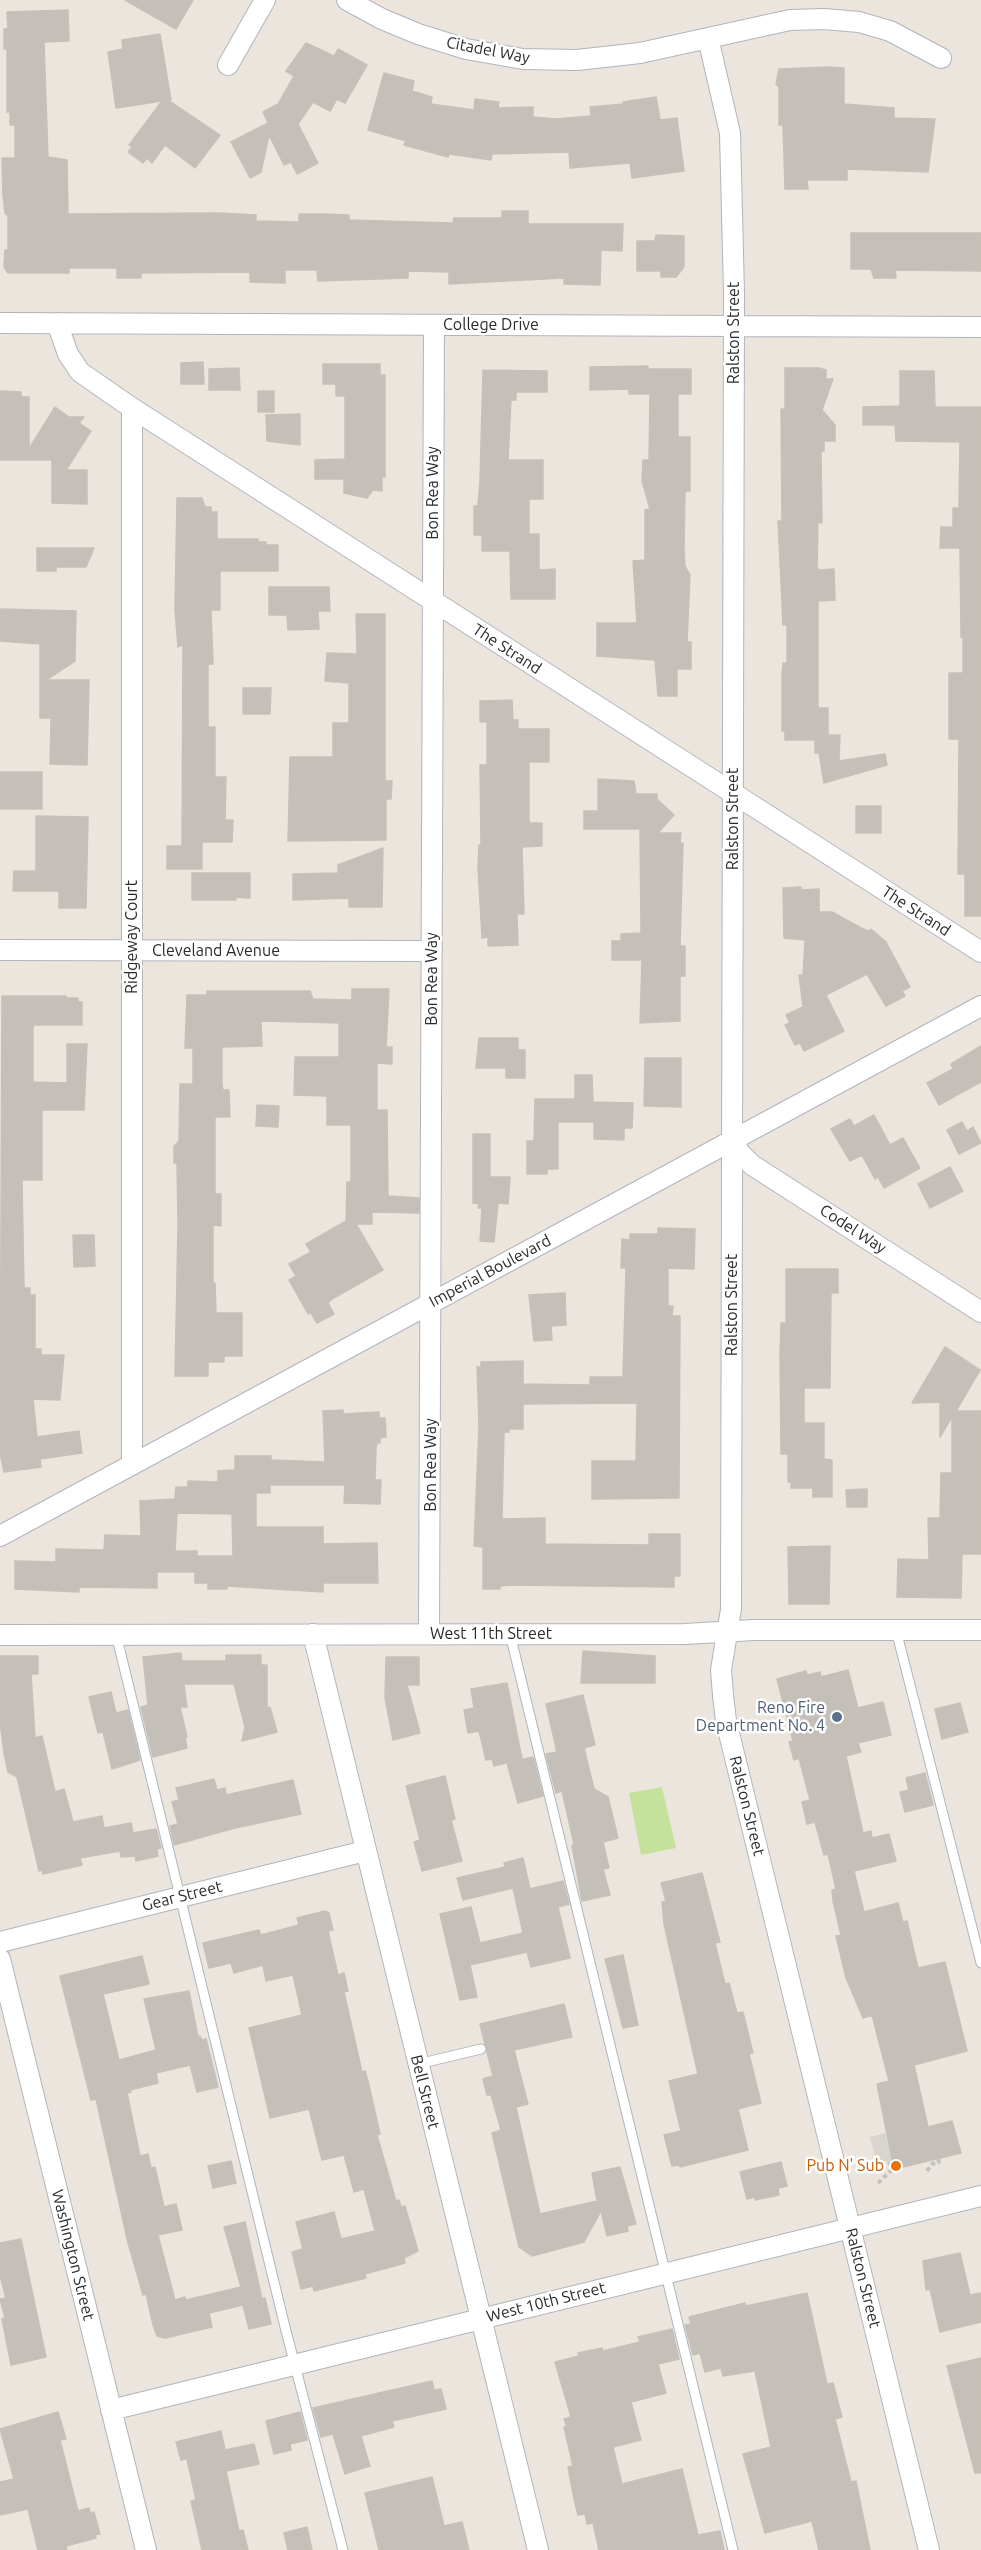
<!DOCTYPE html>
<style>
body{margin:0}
canvas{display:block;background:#ebe5de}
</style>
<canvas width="981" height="2550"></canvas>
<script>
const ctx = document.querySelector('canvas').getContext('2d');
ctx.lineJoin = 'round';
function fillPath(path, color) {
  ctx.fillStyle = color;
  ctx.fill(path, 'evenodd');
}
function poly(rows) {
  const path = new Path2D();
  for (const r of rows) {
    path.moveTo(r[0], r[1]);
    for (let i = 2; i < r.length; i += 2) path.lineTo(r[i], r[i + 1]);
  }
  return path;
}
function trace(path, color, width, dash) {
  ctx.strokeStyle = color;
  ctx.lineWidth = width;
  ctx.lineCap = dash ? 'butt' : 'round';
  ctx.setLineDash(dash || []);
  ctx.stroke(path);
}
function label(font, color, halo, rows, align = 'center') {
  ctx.font = font + ' Ubuntu,sans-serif';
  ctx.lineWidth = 5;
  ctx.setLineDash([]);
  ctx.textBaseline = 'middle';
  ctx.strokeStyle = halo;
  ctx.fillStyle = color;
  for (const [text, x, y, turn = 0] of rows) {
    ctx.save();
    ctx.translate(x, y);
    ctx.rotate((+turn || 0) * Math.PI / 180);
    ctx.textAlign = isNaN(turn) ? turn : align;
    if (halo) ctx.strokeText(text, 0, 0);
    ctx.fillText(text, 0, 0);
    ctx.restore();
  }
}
const pitch = poly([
 [662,1787,676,1848,641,1855,629,1793]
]);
const plaza = poly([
 [885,2133,886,2137,892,2162,876,2160,870,2137]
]);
const building = poly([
 [125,0,193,0,176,29,125,0],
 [68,10,69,41,44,42,48,157,67,160,68,214,218,213,256,215,256,221,299,222,299,214,324,214,349,215,349,220,453,223,454,218,502,218,502,211,528,211,528,224,623,224,622,251,601,250,600,285,564,284,564,278,449,284,449,272,408,271,408,278,318,281,317,270,285,270,285,283,250,282,250,272,141,273,141,278,117,278,117,268,69,268,69,273,8,273,4,267,5,250,8,250,8,216,5,213,3,195,2,158,15,158,15,125,10,125,10,112,7,112,7,49,4,49,4,29,8,29,7,12,68,10],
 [160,34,171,100,168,100,220,135,195,168,165,145,152,163,147,158,143,163,128,152,132,147,129,145,162,101,116,108,108,52,123,49,122,40,160,34],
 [306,43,334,56,338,49,367,65,345,103,337,99,330,111,313,102,298,124,318,163,297,174,291,162,284,165,269,135,261,172,250,178,231,142,268,123,263,112,278,104,294,76,286,71,306,43],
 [827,67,844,68,844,104,894,108,894,118,935,119,928,172,847,169,847,180,807,180,808,189,785,189,783,125,779,125,779,87,776,84,779,69,827,67],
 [384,73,414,81,412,91,432,97,431,104,474,110,475,99,499,102,498,108,533,107,533,117,556,119,591,116,590,107,624,104,623,102,656,97,660,120,677,118,684,171,632,178,630,163,570,168,569,152,492,154,491,160,449,154,448,157,404,145,406,141,368,130,384,73],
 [851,233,981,233,981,271,895,270,896,278,874,278,871,269,851,269,851,233],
 [656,235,684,236,684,267,676,277,661,277,661,271,637,271,637,241,655,241,656,235],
 [203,362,204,384,181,384,181,363,203,362],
 [323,364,380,364,380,375,385,375,385,477,382,477,382,491,373,490,367,498,344,493,344,479,315,479,315,460,345,459,345,396,336,396,336,384,323,384,323,364],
 [648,366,648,369,691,369,691,394,678,394,678,437,690,437,690,491,685,491,684,548,685,566,690,575,687,642,691,642,691,669,677,669,677,696,658,696,655,660,597,656,597,623,637,623,633,561,645,560,645,510,650,509,642,481,643,460,649,460,650,394,629,394,629,389,590,390,590,367,648,366],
 [239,368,240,390,209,390,209,369,239,368],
 [785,368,819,368,826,370,826,379,833,379,822,410,835,425,835,441,824,441,824,451,821,451,822,523,818,522,817,567,819,570,834,569,835,600,818,601,818,708,828,708,828,735,840,735,839,761,885,754,887,765,824,783,819,753,815,753,815,740,785,740,785,731,782,731,782,675,783,663,787,663,787,625,783,625,778,521,782,521,781,409,785,409,785,368],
 [483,370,547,371,547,392,516,392,516,400,511,400,508,460,543,460,543,499,529,499,529,534,539,534,539,570,555,569,555,599,511,599,510,551,482,551,482,535,474,535,474,506,478,506,480,480,483,370],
 [900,371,934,371,935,407,981,407,981,916,965,916,965,874,958,874,959,739,949,739,949,673,963,673,963,638,961,637,960,548,940,548,941,527,953,527,953,508,959,508,960,442,896,441,895,425,863,425,863,407,900,406,900,371],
 [0,391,21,392,21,397,29,397,29,449,55,407,69,417,84,417,79,423,91,431,66,470,87,470,87,504,52,503,52,460,0,460,0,391],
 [258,391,274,391,274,412,258,412,258,391],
 [300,414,300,445,267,441,266,415,300,414],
 [177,498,202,498,205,507,211,507,211,512,217,512,217,539,258,539,258,542,266,542,266,545,278,545,278,571,220,571,220,610,211,610,213,664,208,664,208,727,215,727,215,777,226,777,225,820,233,820,232,842,202,842,202,869,167,869,167,846,182,846,183,644,178,647,175,610,177,498],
 [37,548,94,548,86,567,56,567,56,571,37,571,37,548],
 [269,587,329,587,330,611,318,611,319,629,288,630,287,615,269,615,269,587],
 [0,609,76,611,75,661,46,680,89,680,87,765,50,764,51,718,40,718,40,644,0,641,0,609],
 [356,614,385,614,385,781,392,781,391,799,386,799,386,840,288,841,290,757,333,757,333,723,349,723,349,683,325,681,327,653,357,654,356,614],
 [243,688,271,688,270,714,243,714,243,688],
 [512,700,513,720,518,720,518,729,549,729,549,762,529,762,529,823,542,823,542,846,522,847,524,914,517,914,518,945,488,946,488,937,482,938,478,867,479,845,481,845,480,765,487,765,487,722,480,722,480,701,512,700],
 [0,772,42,772,42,809,0,809,0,772],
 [598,779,634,781,636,794,657,794,657,799,674,815,658,833,681,833,680,843,683,843,680,946,685,946,685,976,680,976,680,1021,640,1023,642,960,612,960,612,941,621,941,621,934,641,933,640,829,584,829,584,811,598,811,598,779],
 [856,806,881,806,881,833,856,833,856,806],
 [36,816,88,817,86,908,59,908,59,891,13,891,14,871,36,871,36,816],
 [383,848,382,907,349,907,349,898,293,900,293,874,338,873,338,865,383,848],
 [192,873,250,873,250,898,236,897,236,900,192,900,192,873],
 [801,887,801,890,819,889,819,912,832,912,861,928,869,931,871,929,886,942,910,987,902,991,905,996,886,1006,867,974,826,995,844,1031,804,1051,800,1043,795,1045,785,1025,790,1023,786,1015,803,1007,799,975,803,975,805,940,784,938,783,888,801,887],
 [352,989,389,989,386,1047,392,1047,392,1064,377,1063,377,1110,387,1110,388,1196,419,1198,419,1213,372,1212,372,1224,356,1224,383,1270,332,1299,328,1303,334,1314,317,1323,311,1313,308,1314,289,1280,296,1276,289,1264,311,1252,306,1244,346,1221,347,1182,351,1182,351,1125,327,1125,327,1096,294,1095,295,1057,339,1057,339,1023,261,1021,262,1046,222,1047,222,1084,223,1090,229,1090,230,1117,215,1117,215,1194,221,1194,221,1226,213,1225,213,1283,215,1283,216,1313,242,1313,242,1356,224,1356,224,1362,208,1362,208,1376,175,1376,178,1225,177,1163,174,1163,174,1146,179,1141,180,1084,193,1084,193,1048,185,1048,187,995,207,995,207,991,310,991,313,999,352,1000,352,989],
 [2,996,66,996,66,998,78,998,78,1002,82,1002,82,1025,33,1025,33,1082,67,1083,67,1044,87,1044,84,1110,42,1110,42,1180,22,1180,24,1288,30,1288,30,1295,35,1295,35,1349,41,1349,41,1355,64,1355,60,1400,33,1399,37,1437,79,1431,82,1453,40,1459,41,1467,4,1472,0,1453,2,996],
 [479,1038,518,1038,518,1050,525,1050,525,1078,506,1078,506,1068,476,1068,479,1038],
 [981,1046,981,1082,939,1105,927,1083,953,1069,951,1064,981,1046],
 [645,1058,681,1058,681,1107,644,1106,645,1058],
 [575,1075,592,1075,593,1102,633,1103,632,1128,624,1128,624,1140,594,1139,594,1122,558,1122,558,1169,547,1169,547,1174,527,1174,527,1141,534,1141,535,1099,575,1099,575,1075],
 [257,1105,279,1106,278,1127,256,1126,257,1105],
 [874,1115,890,1145,903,1138,920,1168,884,1188,878,1177,875,1179,862,1155,850,1161,831,1129,850,1119,854,1126,874,1115],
 [962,1122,967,1131,973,1127,981,1143,959,1154,947,1130,962,1122],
 [473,1134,490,1134,490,1177,510,1177,508,1204,498,1203,494,1242,480,1241,482,1208,478,1208,479,1204,473,1203,473,1134],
 [950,1167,963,1191,930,1208,918,1184,950,1167],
 [658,1228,695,1229,694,1269,668,1268,668,1306,673,1306,672,1316,680,1316,679,1498,592,1499,592,1461,636,1461,637,1403,523,1404,523,1429,509,1429,509,1432,504,1432,502,1519,545,1518,545,1544,649,1545,649,1534,680,1534,680,1576,674,1576,674,1587,512,1585,500,1586,500,1589,483,1589,483,1547,474,1546,479,1426,477,1367,481,1367,481,1362,523,1361,523,1384,590,1385,590,1377,623,1377,626,1268,621,1268,622,1239,630,1240,630,1234,658,1234,658,1228],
 [73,1235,94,1235,95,1266,74,1267,73,1235],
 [786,1269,838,1269,838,1293,831,1293,830,1388,804,1388,804,1423,824,1423,824,1459,832,1460,832,1497,813,1497,813,1488,791,1488,791,1482,788,1482,788,1454,781,1454,780,1353,781,1323,786,1323,786,1269],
 [565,1293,566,1325,551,1326,552,1340,534,1341,529,1295,565,1293],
 [945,1347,980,1370,956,1411,981,1411,981,1554,962,1554,961,1598,897,1597,898,1559,929,1560,928,1518,940,1518,941,1473,952,1473,952,1417,940,1437,940,1402,912,1403,945,1347],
 [343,1410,343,1414,379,1412,379,1418,385,1418,386,1437,380,1438,380,1443,377,1443,376,1448,375,1480,381,1480,380,1504,344,1503,345,1485,270,1485,270,1493,256,1493,256,1527,323,1527,323,1544,377,1543,378,1583,323,1583,323,1592,227,1586,227,1589,208,1589,208,1583,195,1583,195,1572,157,1572,157,1588,79,1587,79,1592,15,1589,15,1561,56,1562,56,1549,104,1550,105,1535,141,1536,140,1501,175,1499,176,1487,188,1487,188,1481,218,1482,218,1471,235,1470,235,1456,271,1456,271,1460,325,1462,323,1411,343,1410],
 [177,1513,232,1514,233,1556,197,1556,197,1551,175,1551,177,1513],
 [867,1489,867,1507,847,1507,846,1490,867,1489],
 [830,1546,829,1604,789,1604,788,1547,830,1546],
 [583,1651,655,1656,655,1683,581,1683,583,1651],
 [181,1653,182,1661,226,1661,226,1655,261,1655,261,1665,267,1665,267,1708,270,1707,277,1732,242,1741,245,1727,234,1684,184,1684,187,1707,180,1707,187,1737,185,1738,187,1748,153,1757,141,1707,148,1705,143,1657,181,1653],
 [0,1656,38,1656,38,1674,31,1674,35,1738,42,1736,55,1792,64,1789,73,1822,102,1816,104,1828,131,1823,133,1833,156,1829,161,1848,157,1849,158,1856,136,1861,135,1856,121,1857,120,1851,80,1858,82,1865,43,1874,42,1870,39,1871,17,1777,8,1772,4,1753,0,1722,0,1656],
 [386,1657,419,1657,419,1685,407,1685,420,1733,393,1740,385,1698,386,1657],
 [848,1670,858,1708,883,1702,891,1735,858,1743,861,1752,846,1756,863,1833,871,1831,872,1838,889,1834,896,1861,854,1871,864,1912,898,1903,903,1922,907,1921,918,1968,945,1962,967,2051,914,2065,928,2127,952,2121,961,2153,899,2168,893,2165,877,2084,889,2081,872,2015,863,2018,846,1978,836,1936,841,1935,833,1901,832,1890,836,1889,828,1854,824,1855,815,1822,807,1824,802,1802,810,1800,799,1758,794,1760,789,1742,793,1741,777,1679,806,1671,807,1675,820,1672,821,1677,848,1670],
 [507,1683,522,1759,494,1766,492,1759,486,1760,479,1731,468,1733,464,1710,474,1708,471,1689,507,1683],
 [111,1692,116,1713,128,1710,140,1760,112,1769,103,1732,98,1733,89,1697,111,1692],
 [583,1695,595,1745,584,1748,594,1789,608,1797,618,1838,603,1842,609,1868,603,1869,610,1895,582,1901,572,1846,574,1844,562,1791,556,1793,546,1754,557,1752,546,1704,583,1695],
 [960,1703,968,1732,942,1739,935,1709,960,1703],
 [533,1757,543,1796,518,1803,507,1763,533,1757],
 [925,1773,933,1805,905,1812,900,1792,909,1790,906,1778,925,1773],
 [445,1776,455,1819,451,1820,462,1861,422,1871,414,1842,420,1840,406,1786,445,1776],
 [214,1779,217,1790,225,1788,226,1795,293,1780,301,1814,235,1828,174,1845,170,1826,178,1824,172,1802,179,1800,176,1788,214,1779],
 [523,1858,530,1889,563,1881,569,1904,558,1907,570,1958,531,1967,527,1952,470,1965,477,1997,460,2000,440,1914,471,1907,480,1943,523,1933,513,1888,463,1900,457,1878,505,1867,504,1863,523,1858],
 [702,1873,720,1942,715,1943,725,1984,729,1983,737,2013,743,2012,753,2053,749,2054,761,2103,738,2109,748,2150,680,2167,680,2165,672,2166,664,2135,681,2131,669,2081,698,2074,664,1924,662,1902,666,1901,661,1883,702,1873],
 [325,1911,329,1913,333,1930,328,1931,338,1975,344,1973,348,1991,344,1992,362,2072,365,2071,368,2081,380,2134,377,2135,396,2201,399,2200,401,2207,405,2206,418,2251,404,2258,405,2263,365,2274,366,2278,314,2291,313,2286,301,2289,292,2252,303,2249,296,2222,334,2212,341,2239,375,2231,364,2189,354,2192,344,2155,322,2160,309,2109,270,2118,249,2028,302,2015,293,1975,266,1981,263,1965,234,1973,231,1963,209,1968,203,1943,259,1930,261,1935,299,1925,297,1918,325,1911],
 [623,1955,638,2025,623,2028,605,1959,623,1955],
 [142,1956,149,1984,103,1994,119,2060,156,2050,144,1999,189,1991,198,2037,200,2036,202,2040,206,2039,218,2087,197,2092,190,2065,156,2073,158,2083,130,2090,131,2092,127,2093,140,2156,148,2154,151,2168,155,2167,164,2207,176,2204,182,2230,158,2235,175,2300,185,2297,186,2300,241,2287,224,2227,245,2222,262,2299,265,2298,271,2324,249,2329,243,2305,209,2313,212,2327,165,2338,157,2336,153,2325,146,2294,143,2295,128,2243,96,2099,91,2100,60,1976,142,1956],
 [564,2004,572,2037,514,2050,528,2104,516,2107,540,2214,597,2201,592,2173,620,2167,636,2224,627,2226,628,2231,607,2236,601,2211,584,2242,532,2256,519,2247,492,2133,501,2130,491,2095,487,2095,483,2079,493,2076,480,2024,564,2004],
 [231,2161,236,2183,213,2188,208,2166,231,2161],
 [781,2162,787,2186,778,2188,779,2195,755,2200,755,2197,747,2199,740,2172,781,2162],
 [21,2239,46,2357,11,2365,2,2319,5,2318,0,2299,6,2298,0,2276,0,2243,21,2239],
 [960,2253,970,2295,981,2293,981,2322,940,2332,930,2289,926,2290,923,2261,960,2253],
 [807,2293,827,2384,833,2383,842,2417,835,2419,851,2482,856,2481,870,2550,819,2550,812,2521,765,2533,743,2454,771,2447,755,2371,723,2376,721,2368,705,2372,700,2353,693,2355,685,2325,691,2324,689,2317,745,2303,746,2306,807,2293],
 [672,2329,679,2359,658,2364,666,2393,631,2402,641,2440,613,2447,622,2484,682,2469,698,2535,720,2531,724,2550,599,2550,593,2523,587,2524,585,2514,578,2515,574,2499,568,2467,573,2466,564,2427,567,2427,564,2419,571,2417,555,2362,579,2356,578,2353,602,2348,603,2351,640,2342,638,2337,672,2329],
 [981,2358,981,2473,975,2473,947,2366,981,2358],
 [432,2381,434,2390,441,2389,446,2409,392,2421,394,2427,361,2436,370,2466,345,2474,333,2434,321,2437,313,2408,432,2381],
 [58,2412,66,2439,60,2440,78,2511,89,2508,90,2513,94,2512,100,2534,95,2535,96,2538,66,2546,67,2550,38,2550,28,2509,0,2515,0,2482,14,2479,0,2429,58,2412],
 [300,2412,307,2440,290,2444,291,2450,274,2454,266,2421,300,2412],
 [221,2431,225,2450,254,2444,259,2464,226,2471,239,2531,243,2530,248,2550,202,2550,191,2501,196,2500,187,2459,181,2460,176,2442,221,2431],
 [432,2477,444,2526,462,2522,469,2550,379,2550,365,2493,432,2477],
 [307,2527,312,2550,288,2550,284,2533,307,2527]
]);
const path = poly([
 [889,2162,890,2165],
 [927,2171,932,2164,939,2162,938,2159],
 [878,2183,896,2166]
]);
const service = poly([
 [896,1630,981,1963],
 [116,1634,285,2327,343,2550],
 [510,1634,733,2550],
 [418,2064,481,2049]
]);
const minor = poly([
 [347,0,382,19,418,34,466,49,523,59,577,60,640,53,790,20,824,19,859,22,890,31,941,58],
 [708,38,730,133,734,293,731,1609,721,1670,723,1695,726,1721,929,2550],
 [228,65,265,0],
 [0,323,981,327],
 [57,323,68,354,80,372,132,408,981,952],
 [132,408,132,1465],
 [0,950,432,951],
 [732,1139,740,1153,752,1165,981,1312],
 [0,1536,981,1006],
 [313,1634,538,2550],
 [429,1634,434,325],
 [0,1635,685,1634,754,1630,981,1630],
 [0,1942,365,1851],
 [0,1959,146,2550],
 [111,2410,981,2196]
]);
const markers = [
 [837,1717,6,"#5c6f8a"],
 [896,2166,6,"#e8710a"]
];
const streetNames = [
 ["Citadel Way",488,50,11],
 ["College Drive",491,325],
 ["Ralston Street",734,333,-90],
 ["Bon Rea Way",433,493,-90],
 ["The Strand",507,649,33],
 ["Ralston Street",733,819,-90],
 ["The Strand",916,911,33],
 ["Ridgeway Court",132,937,-90],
 ["Cleveland Avenue",216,951],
 ["Bon Rea Way",432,979,-90],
 ["Codel Way",853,1229,33],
 ["Imperial Boulevard",490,1271,-28],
 ["Ralston Street",732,1305,-90],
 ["Bon Rea Way",431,1465,-90],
 ["West 11th Street",491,1634],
 ["Ralston Street",747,1806,76],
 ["Gear Street",182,1896,-14],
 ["Bell Street",425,2092,76],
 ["Washington Street",73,2255,76],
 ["Ralston Street",863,2278,76],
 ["West 10th Street",546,2302,-14]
];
const serviceNames = [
 ["Reno Fire",825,1708],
 ["Department No. 4",825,1726]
];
const foodNames = [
 ["Pub N' Sub",884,2166]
];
fillPath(pitch, '#c5e29d');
fillPath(plaza, '#d8d5d0');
fillPath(building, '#c4bfb9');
trace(building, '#c6c1b8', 1.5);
trace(service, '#b1b4bd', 11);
trace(minor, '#b1b4bd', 22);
trace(path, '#c3c3c3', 4, [4.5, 3]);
trace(service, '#fff', 9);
trace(minor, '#fff', 20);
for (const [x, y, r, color] of markers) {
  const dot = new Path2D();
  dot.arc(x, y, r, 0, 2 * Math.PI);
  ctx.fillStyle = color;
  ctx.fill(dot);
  trace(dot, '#fff', 2);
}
label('16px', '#2a2a2a', '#fff', streetNames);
label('16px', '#4e5e75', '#fff', serviceNames, 'right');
label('16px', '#c56008', '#fff', foodNames, 'right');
</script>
